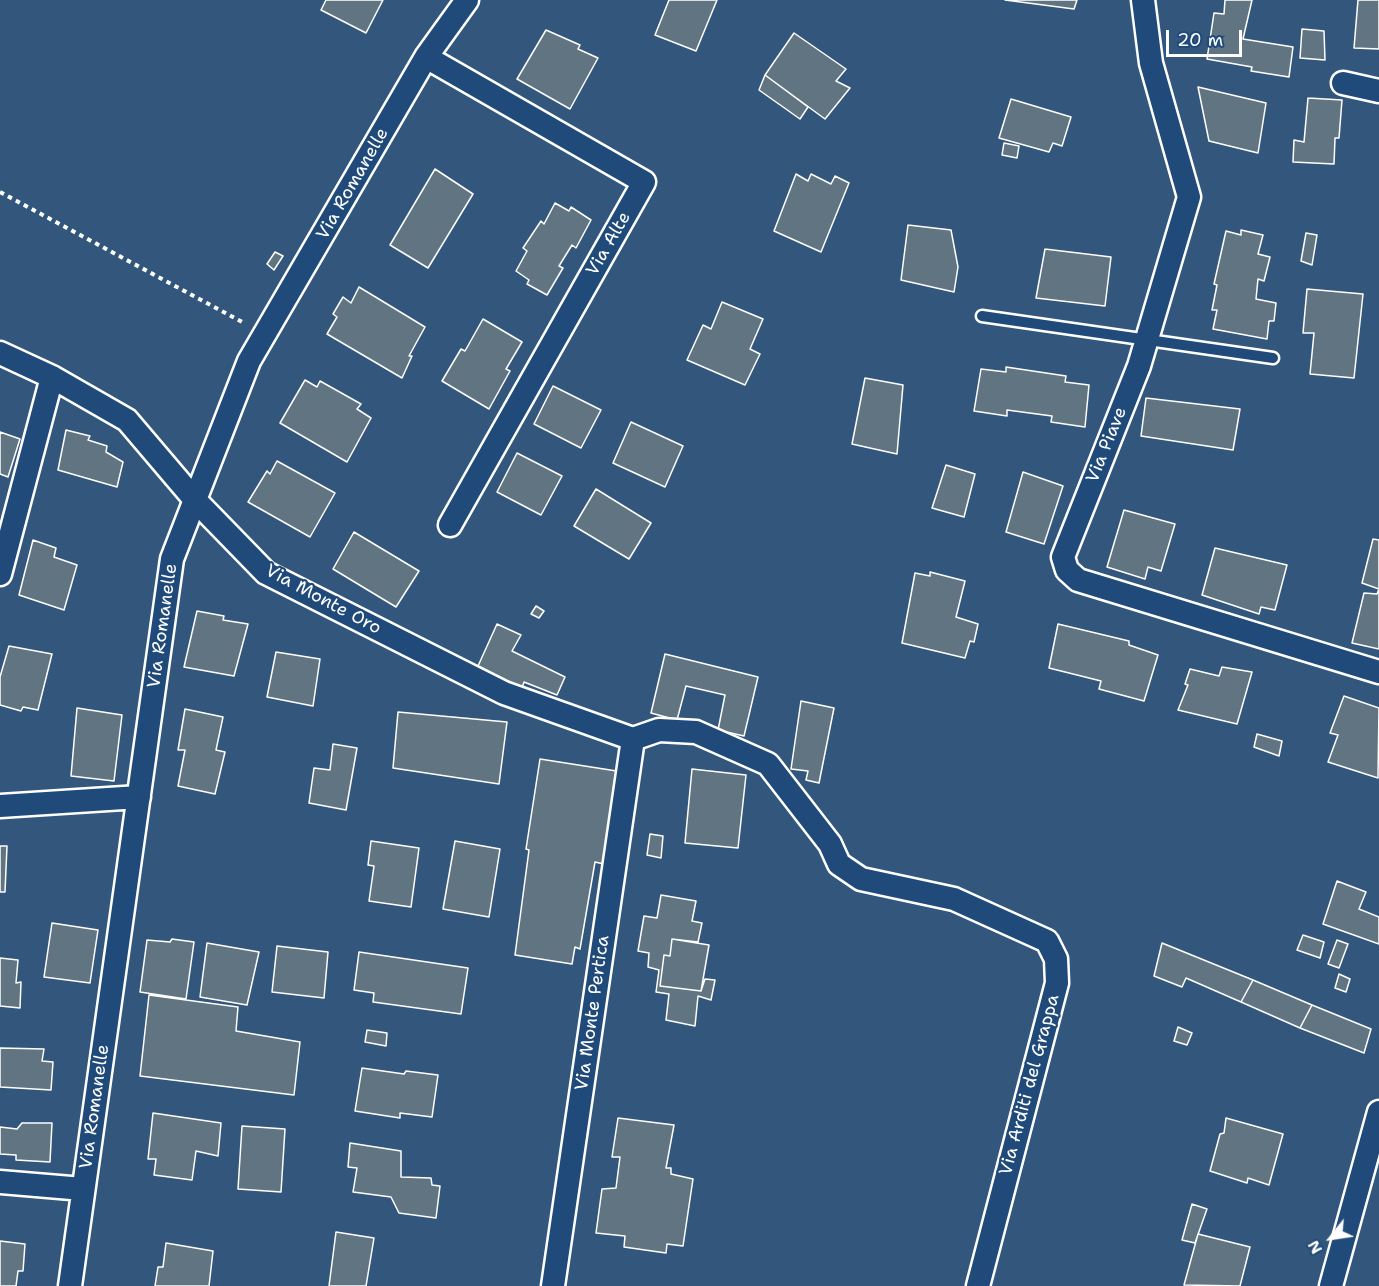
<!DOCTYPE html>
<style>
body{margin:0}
#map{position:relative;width:1379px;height:1286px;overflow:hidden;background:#33577c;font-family:"Shantell Sans",sans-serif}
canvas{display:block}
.north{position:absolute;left:1301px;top:1208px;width:60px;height:60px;-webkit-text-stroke:4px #1f4a7a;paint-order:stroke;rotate:240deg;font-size:16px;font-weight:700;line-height:24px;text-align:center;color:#fff}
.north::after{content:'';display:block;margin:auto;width:21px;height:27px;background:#fff;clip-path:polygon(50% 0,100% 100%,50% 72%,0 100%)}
.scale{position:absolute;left:1166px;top:30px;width:76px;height:27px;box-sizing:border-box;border:3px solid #fff;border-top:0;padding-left:8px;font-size:18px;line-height:21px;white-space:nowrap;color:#fff;-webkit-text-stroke:4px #1f4a7a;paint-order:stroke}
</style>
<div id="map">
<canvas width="1379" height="1286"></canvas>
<div class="north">N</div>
<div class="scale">20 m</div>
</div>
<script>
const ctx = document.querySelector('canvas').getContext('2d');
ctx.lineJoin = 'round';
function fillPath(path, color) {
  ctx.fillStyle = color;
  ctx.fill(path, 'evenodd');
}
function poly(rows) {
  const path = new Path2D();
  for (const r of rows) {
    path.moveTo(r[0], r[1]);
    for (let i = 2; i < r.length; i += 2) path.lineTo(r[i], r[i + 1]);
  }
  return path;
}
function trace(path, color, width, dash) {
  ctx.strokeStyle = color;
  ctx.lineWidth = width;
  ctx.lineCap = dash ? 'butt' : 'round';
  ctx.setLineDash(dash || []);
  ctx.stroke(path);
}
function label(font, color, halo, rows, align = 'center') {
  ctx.font = font + ' "Shantell Sans",sans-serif';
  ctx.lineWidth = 4.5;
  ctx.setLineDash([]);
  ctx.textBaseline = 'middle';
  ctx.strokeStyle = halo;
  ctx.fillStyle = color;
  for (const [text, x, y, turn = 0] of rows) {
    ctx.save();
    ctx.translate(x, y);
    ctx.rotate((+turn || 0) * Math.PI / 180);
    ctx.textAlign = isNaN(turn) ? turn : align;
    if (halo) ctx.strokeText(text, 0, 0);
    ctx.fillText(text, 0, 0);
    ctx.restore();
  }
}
const building = poly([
 [326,0,383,0,366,33,321,10,326,0],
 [669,0,717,0,696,51,655,35,669,0],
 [1005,0,1077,0,1074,9,1005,0],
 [1225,0,1252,0,1243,39,1293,47,1289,77,1251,71,1252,67,1207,59,1214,13,1224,14,1225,0],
 [1358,0,1379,0,1379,49,1354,48,1358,0],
 [1302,29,1324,31,1325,60,1300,58,1302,29],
 [546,30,580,45,578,49,598,58,570,109,517,79,546,30],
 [794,33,846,69,836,81,850,88,825,119,765,75,794,33],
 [765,75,808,107,800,119,759,90,765,75],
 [1198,87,1266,103,1258,153,1209,141,1198,87],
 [1308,98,1342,100,1339,138,1335,138,1334,164,1293,162,1294,140,1304,142,1308,98],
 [1011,99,1071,117,1062,146,1053,143,1049,152,999,138,1011,99],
 [1004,143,1019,146,1017,158,1002,155,1004,143],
 [435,169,473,194,428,268,390,245,435,169],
 [796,174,808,181,811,174,831,184,835,176,849,183,821,252,774,231,796,174],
 [555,203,569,211,571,207,591,220,576,248,572,245,559,266,563,268,547,295,527,284,529,280,516,271,527,251,523,248,541,221,544,224,555,203],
 [908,225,951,230,958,267,954,292,901,280,908,225],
 [1241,230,1263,235,1258,254,1270,257,1264,281,1258,279,1256,299,1276,303,1274,321,1269,321,1267,339,1213,329,1217,310,1212,310,1217,285,1214,284,1226,231,1241,235,1241,230],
 [1306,233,1317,235,1312,265,1301,261,1306,233],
 [1045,249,1111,257,1105,306,1036,298,1045,249],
 [275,252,283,256,274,270,267,264,275,252],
 [359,287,425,327,409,356,412,356,402,378,327,334,337,317,333,314,343,297,351,303,359,287],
 [1307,289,1363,294,1354,378,1310,374,1314,333,1303,333,1307,289],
 [722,302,763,319,750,349,760,354,745,385,687,360,703,325,711,329,722,302],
 [483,319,522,342,506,369,510,371,489,409,442,381,461,349,465,351,483,319],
 [1006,367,1066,376,1065,382,1089,385,1085,427,1051,422,1052,416,1007,410,1007,416,974,411,981,369,1006,372,1006,367],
 [865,378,903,385,897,454,852,444,865,378],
 [305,380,317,387,320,381,361,404,357,409,371,418,347,462,280,423,305,380],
 [553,386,601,410,581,448,534,424,553,386],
 [1146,398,1240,409,1233,450,1141,436,1146,398],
 [631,422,683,446,665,487,613,463,631,422],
 [66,430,90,436,88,440,107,446,106,452,123,462,117,487,58,470,66,430],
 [0,432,20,439,8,477,0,474,0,432],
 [517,453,562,476,541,515,497,492,517,453],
 [277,461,335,493,310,537,248,502,267,471,270,474,277,461],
 [946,465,975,474,964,517,932,508,946,465],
 [1023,472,1063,486,1044,544,1006,532,1023,472],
 [596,489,651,523,629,559,574,526,596,489],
 [1124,510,1175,524,1161,571,1148,567,1145,579,1107,567,1124,510],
 [354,532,419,571,396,607,333,569,354,532],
 [1373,539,1379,540,1379,649,1352,643,1364,593,1377,594,1379,589,1362,583,1373,539],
 [33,540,56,548,54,557,77,565,64,610,19,595,33,540],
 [1215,548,1287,565,1275,610,1261,607,1259,614,1202,595,1215,548],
 [930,572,965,581,956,617,978,624,974,642,970,641,965,658,902,643,915,573,930,576,930,572],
 [536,606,544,611,539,618,531,614,536,606],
 [197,611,224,616,223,620,248,624,234,676,184,667,197,611],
 [497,624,521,635,512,651,565,677,557,695,524,682,522,688,478,666,497,624],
 [1058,624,1129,641,1129,645,1158,655,1144,701,1099,689,1101,681,1049,668,1058,624],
 [9,646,52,654,38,710,23,707,21,711,0,705,0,677,9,646],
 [276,652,320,659,313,706,267,697,276,652],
 [665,654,758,677,744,736,718,730,725,695,686,686,677,720,651,713,665,654],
 [1222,667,1252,672,1237,724,1178,710,1188,685,1185,684,1190,669,1219,676,1222,667],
 [1344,696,1379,708,1378,778,1328,762,1338,735,1330,733,1344,696],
 [801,701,834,708,819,783,806,780,808,771,791,769,801,701],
 [77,708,122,715,114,781,71,776,77,708],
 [185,709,223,717,216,750,225,752,215,794,178,786,185,750,178,750,185,709],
 [398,712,507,722,499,784,393,768,398,712],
 [1257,734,1282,741,1279,756,1254,747,1257,734],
 [333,744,357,748,346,810,309,803,314,768,330,770,333,744],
 [540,759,623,772,608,865,595,862,580,949,575,947,572,964,515,955,529,850,526,849,540,759],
 [692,769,746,775,738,848,685,843,692,769],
 [650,834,663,836,661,858,647,855,650,834],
 [371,841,419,848,411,907,369,901,374,866,368,865,371,841],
 [455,841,500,849,489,917,443,909,455,841],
 [0,846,7,846,5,892,0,892,0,846],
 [1337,881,1366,892,1359,909,1379,917,1379,944,1323,924,1337,881],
 [661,895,696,901,692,921,702,923,698,942,672,939,670,956,664,955,660,986,701,991,705,979,715,980,711,1000,698,996,695,1026,666,1020,669,994,656,992,659,970,648,967,649,953,638,951,644,916,657,918,661,895],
 [52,923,98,930,90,983,44,977,52,923],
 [1303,935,1324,942,1320,958,1297,950,1303,935],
 [172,939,194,942,186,999,140,992,147,940,170,942,172,939],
 [672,939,709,945,701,991,660,986,664,955,670,956,672,939],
 [1337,940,1348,944,1339,968,1328,964,1337,940],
 [207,943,259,952,247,1005,200,997,207,943],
 [1162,943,1253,980,1241,1002,1186,978,1182,987,1154,976,1162,943],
 [277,946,328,952,324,998,272,992,277,946],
 [359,952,468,968,461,1014,373,1002,374,993,354,990,359,952],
 [0,958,18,960,16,983,21,982,20,1008,0,1006,0,958],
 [1339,974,1350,979,1346,992,1335,988,1339,974],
 [1253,980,1312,1005,1300,1028,1241,1002,1253,980],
 [149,995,238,1007,236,1031,300,1042,294,1095,140,1076,149,995],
 [1312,1005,1371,1029,1364,1053,1300,1028,1312,1005],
 [1178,1027,1192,1033,1187,1045,1174,1041,1178,1027],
 [367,1030,387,1033,386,1046,365,1042,367,1030],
 [0,1048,44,1049,42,1061,53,1062,51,1090,0,1087,0,1048],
 [362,1068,404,1074,406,1071,438,1075,432,1117,400,1113,400,1118,355,1111,362,1068],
 [153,1113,221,1123,218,1156,196,1151,192,1180,154,1175,156,1159,148,1159,153,1113],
 [618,1118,674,1125,666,1168,671,1168,671,1174,693,1179,683,1246,667,1244,666,1253,624,1247,625,1236,596,1233,602,1189,616,1188,620,1157,612,1157,618,1118],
 [1226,1118,1283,1134,1269,1185,1248,1178,1247,1183,1210,1171,1220,1134,1224,1133,1226,1118],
 [22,1123,52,1123,50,1162,16,1160,16,1155,0,1154,0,1127,17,1129,22,1123],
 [242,1126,285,1129,281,1192,238,1189,242,1126],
 [350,1143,401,1151,401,1177,431,1178,432,1185,440,1186,436,1218,399,1213,391,1197,353,1192,357,1168,348,1167,350,1143],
 [1192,1204,1207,1209,1195,1243,1182,1240,1192,1204],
 [336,1232,374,1238,366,1286,329,1286,336,1232],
 [1198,1234,1250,1247,1240,1286,1184,1285,1198,1234],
 [0,1241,25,1244,23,1271,18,1271,16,1286,0,1286,0,1241],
 [166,1243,213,1251,209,1286,155,1286,158,1267,163,1267,166,1243]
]);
const path = poly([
 [0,192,244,323]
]);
const lane = poly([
 [982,316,1273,358]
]);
const street = poly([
 [1143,0,1151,63,1189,197,1139,366,1063,557,1067,570,1078,580,1379,672],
 [426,57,644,182,450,525],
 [1343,83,1379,91],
 [0,353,52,377,127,420,195,500,266,573,504,693,633,739],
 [0,574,52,377],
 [633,739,659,730,696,732,768,764,830,844,839,864,861,879,954,899,1047,941,1056,959,1057,983,978,1286],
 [0,806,139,797],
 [0,1182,83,1189],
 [70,1286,172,559,249,361,426,57,467,0],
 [553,1286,633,739],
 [1331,1286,1379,1112]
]);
const streetNames = [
 ["Via Romanelle",353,184,-60],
 ["Via Alte",609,244,-60],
 ["Via Piave",1107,445,-68],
 ["Via Monte Oro",323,600,28],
 ["Via Romanelle",163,626,-82],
 ["Via Monte Pertica",593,1013,-82],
 ["Via Arditi del Grappa",1030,1085,-75],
 ["Via Romanelle",95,1107,-82]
];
fillPath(building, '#617482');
trace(building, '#fff', 1.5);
trace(lane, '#fff', 15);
trace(street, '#fff', 27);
trace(path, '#fff', 4, [4.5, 4.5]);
trace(lane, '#1f4a7a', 10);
trace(street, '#1f4a7a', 22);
label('18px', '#fff', '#1f4a7a', streetNames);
</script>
